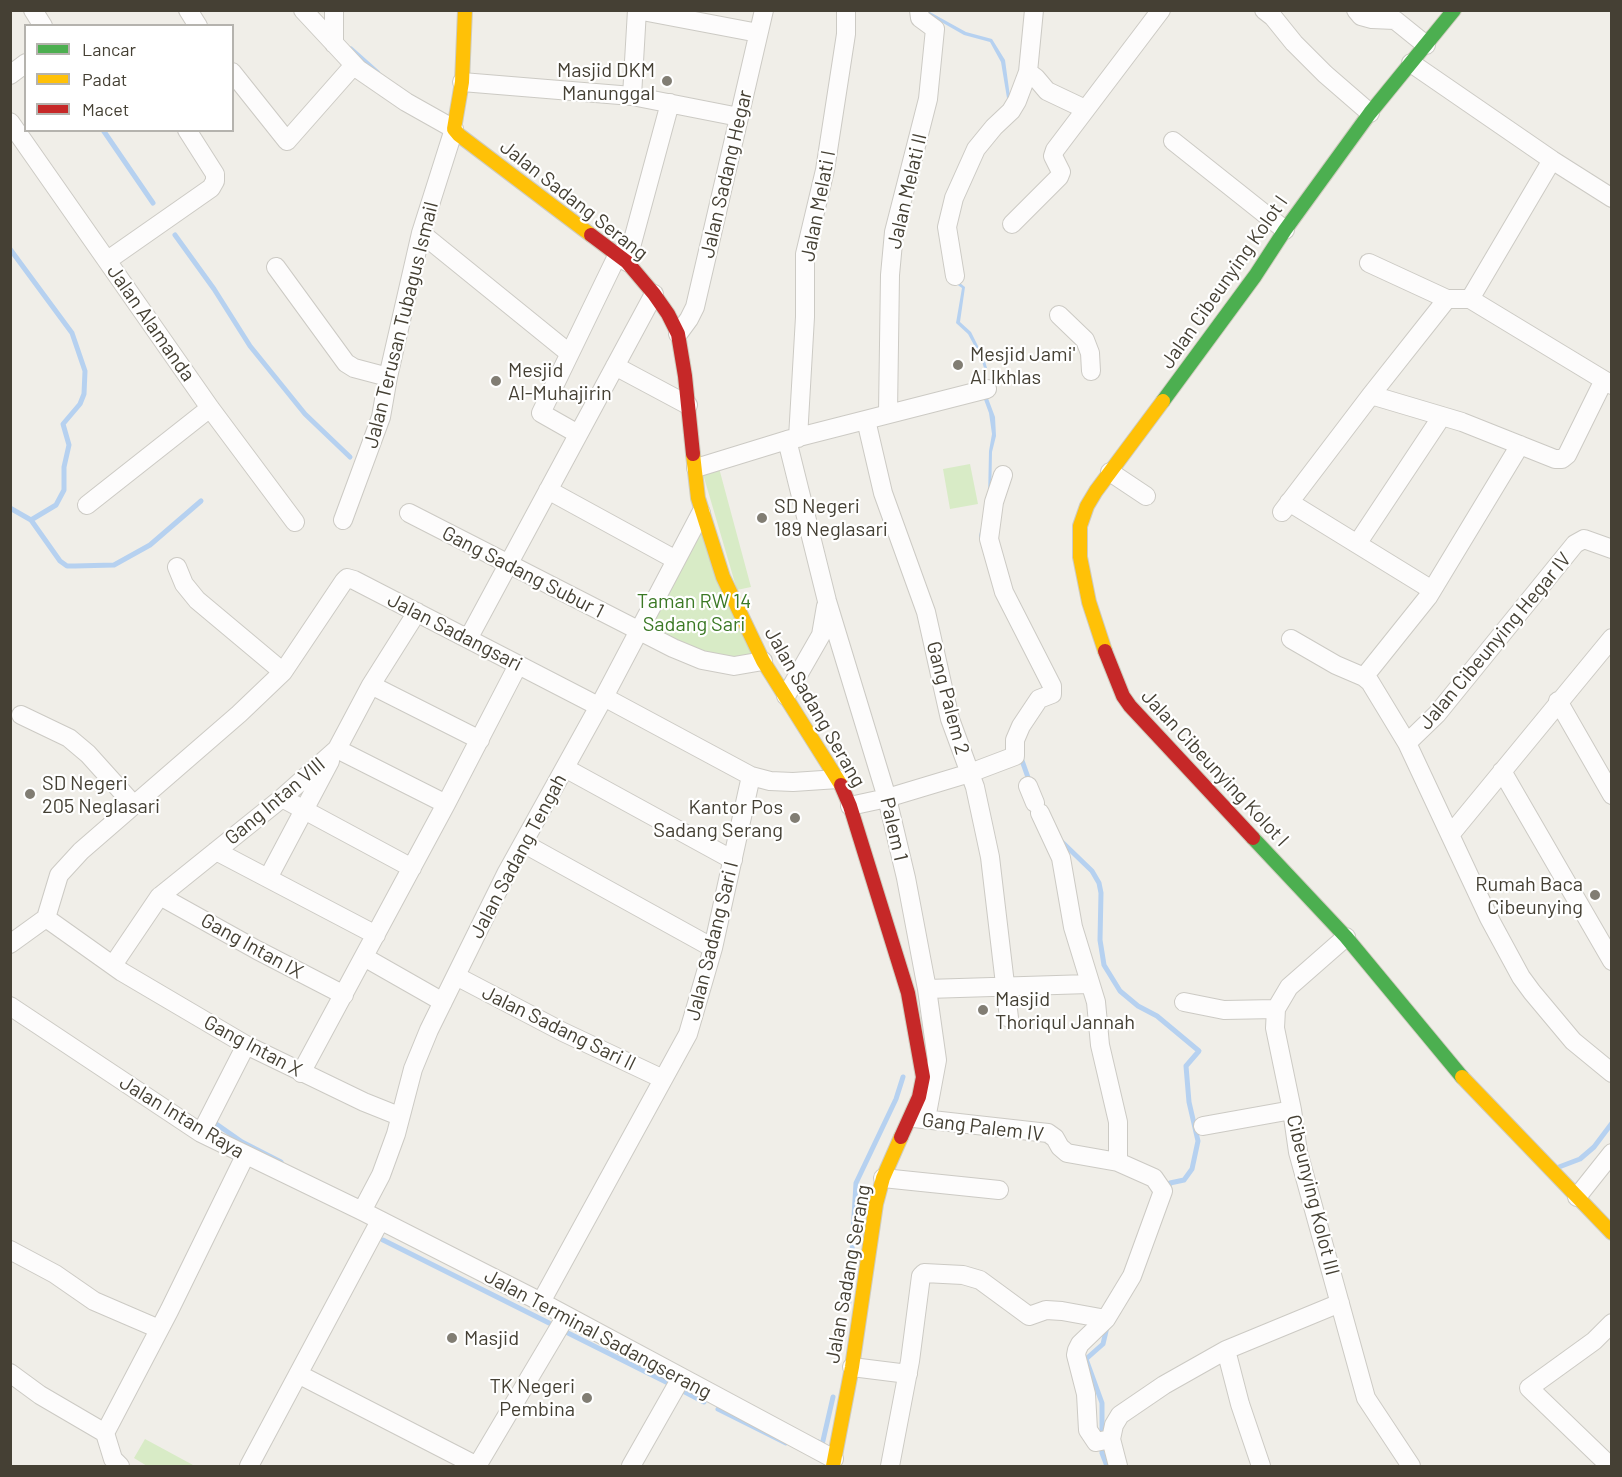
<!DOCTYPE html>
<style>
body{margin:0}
#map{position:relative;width:1622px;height:1477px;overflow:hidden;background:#f0eee8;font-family:Barlow,sans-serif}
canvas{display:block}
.frame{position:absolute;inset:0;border:12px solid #454034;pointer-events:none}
.legend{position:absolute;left:24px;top:24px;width:210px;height:108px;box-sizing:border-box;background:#fff;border:2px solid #b5b3ae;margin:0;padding:8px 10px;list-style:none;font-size:18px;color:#454034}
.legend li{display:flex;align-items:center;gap:12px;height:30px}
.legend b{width:30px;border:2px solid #b5b3ae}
</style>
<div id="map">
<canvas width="1622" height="1477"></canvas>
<div class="frame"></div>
<ul class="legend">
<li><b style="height:8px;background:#4caf50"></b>Lancar</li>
<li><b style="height:8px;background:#ffc107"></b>Padat</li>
<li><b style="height:8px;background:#c62828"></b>Macet</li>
</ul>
</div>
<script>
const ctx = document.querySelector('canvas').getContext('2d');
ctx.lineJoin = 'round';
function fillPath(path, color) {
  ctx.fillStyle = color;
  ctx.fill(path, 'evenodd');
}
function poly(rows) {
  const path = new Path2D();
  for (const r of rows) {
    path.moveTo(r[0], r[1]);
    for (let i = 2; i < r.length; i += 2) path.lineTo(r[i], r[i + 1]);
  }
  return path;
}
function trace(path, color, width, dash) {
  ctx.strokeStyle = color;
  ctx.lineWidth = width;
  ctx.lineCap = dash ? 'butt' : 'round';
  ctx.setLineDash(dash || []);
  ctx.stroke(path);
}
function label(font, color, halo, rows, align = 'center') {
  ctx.font = font + ' Barlow,sans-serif';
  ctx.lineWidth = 4.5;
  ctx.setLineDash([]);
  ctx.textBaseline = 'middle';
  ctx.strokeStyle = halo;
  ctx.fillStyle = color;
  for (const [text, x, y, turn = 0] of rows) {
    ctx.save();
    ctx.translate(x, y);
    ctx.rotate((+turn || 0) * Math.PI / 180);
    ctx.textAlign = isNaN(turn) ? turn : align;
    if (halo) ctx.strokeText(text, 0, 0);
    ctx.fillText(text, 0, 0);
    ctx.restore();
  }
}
const green = poly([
 [970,464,978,504,950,509,943,469],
 [719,468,751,587,737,590,703,474],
 [702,524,757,657,707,658,642,628],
 [145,1439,193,1465,147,1466,134,1458]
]);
const water = poly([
 [922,11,928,11,966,32,992,39,1005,60,1011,104,979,138,953,193,945,226,952,277,965,287,960,322,971,332,984,358,987,368,983,385,995,417,996,436,992,452,991,501,983,536,996,580,1045,678,1049,693,1031,728,1024,725,1041,701,1043,690,1023,644,992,581,979,536,988,499,989,451,992,434,989,413,979,386,984,368,981,358,968,334,956,323,962,288,949,279,941,226,950,192,977,136,1008,104,1001,62,990,42,964,35]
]);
const stream = poly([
 [351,49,378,73],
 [103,130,153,203],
 [175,235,214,289,250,346,305,414,350,457],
 [10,249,72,333,85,371,84,394,80,404,63,424,69,445,64,467,64,490,56,505,31,520],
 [10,508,31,520,60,561,67,566,75,566,114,565,150,545,201,501],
 [1020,755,1030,783],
 [1061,841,1092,871,1099,883,1101,893,1100,940,1104,965,1120,991,1138,1006,1157,1016,1199,1051,1186,1066,1189,1102,1198,1141,1192,1169,1184,1180,1170,1183,1167,1191],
 [212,1121,242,1142,281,1162],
 [1559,1167,1580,1159,1594,1147,1612,1123],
 [383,1240,549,1323],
 [849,1302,856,1183,896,1099,903,1077],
 [566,1332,668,1383],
 [681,1390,704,1402],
 [718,1409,786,1443],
 [1102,1436,1102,1403,1086,1359,1103,1344,1107,1327],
 [818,1442,822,1445,833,1397],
 [1102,1445,1102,1453,1107,1466]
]);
const street = poly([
 [33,10,43,26],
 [188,10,198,26],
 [303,10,358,69,406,102,454,129,421,233,388,377,381,417,343,520],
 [334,10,334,44],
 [1264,10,1273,17,1294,43,1325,74,1370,113],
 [1356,10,1361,16,1372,19,1395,20,1426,45],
 [1411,63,1552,160,1612,198],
 [232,72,287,141,354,65],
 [1028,72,1036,78,1047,91,1085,109],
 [10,75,26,63],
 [462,82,632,96,739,117],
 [632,96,637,10,753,32],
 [10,122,210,408,295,522],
 [1173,141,1285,230],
 [1012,224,1059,177,1061,172,1053,156,1055,150,1161,10],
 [421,233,569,353],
 [108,260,211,188,215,181,215,174,187,130],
 [627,262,670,103],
 [1369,263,1447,299,1470,299,1612,385],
 [276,267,346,363,354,368,388,377],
 [955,276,947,227,954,198,976,149,994,127,1011,111,1017,101,1028,72,1034,10],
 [1470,299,1552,160],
 [1059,315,1085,340,1090,353,1091,371],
 [678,334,689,319,695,307,764,10],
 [615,366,688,405],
 [1371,395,1462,422,1555,459,1562,459,1567,455,1604,380],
 [888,413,890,275,894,232,928,99,935,29,920,18,919,10],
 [866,420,883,493,926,612,950,719,975,787,990,857,1009,1018],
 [578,434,541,413,618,254],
 [798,438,805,317,805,254,825,170,846,34,846,10],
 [787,440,827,601,887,798,906,878,927,989,937,1060,926,1119],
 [696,468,787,440,987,389],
 [1110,472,1146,496],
 [548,490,676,560],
 [1289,502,1432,590],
 [87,505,210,408],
 [1282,512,1371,395,1447,299],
 [409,513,673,648,702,660,734,666,763,661],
 [1357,544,1442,416],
 [177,567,184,584,197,600,283,672],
 [468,639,654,294],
 [1291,639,1336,665,1364,677,1370,682,1407,743,1489,918,1521,977,1532,992,1573,1041,1612,1073],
 [1364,677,1428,597,1520,445],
 [371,685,480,740],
 [786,696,821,635,826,606],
 [604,697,751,776,770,781,793,782,838,779],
 [1558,701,1612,795],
 [21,715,69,738,88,754,133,804],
 [1407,743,1437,714,1575,544,1584,539,1612,549],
 [337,749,446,804],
 [565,768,733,860],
 [1502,771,1612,961],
 [1028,786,1035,803],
 [282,798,412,868],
 [850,806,887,798,970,773,1015,756,1015,740,1021,726,1039,699,1052,694,1052,686,1004,592,989,539,994,502,1003,475],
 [1040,813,1061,858,1073,927,1096,1002,1100,1045,1118,1122,1118,1162],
 [1450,835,1612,638],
 [523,843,713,948],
 [216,851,376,935],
 [268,878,330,761],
 [160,896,257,950,344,995],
 [46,918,122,972,246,1045,364,1102,399,1116],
 [1346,937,1289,987,1276,1009,1275,1028,1292,1110,1298,1152,1366,1398,1411,1466],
 [10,944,46,918,59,875,81,851,239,714,283,672,344,581,347,578,354,580,598,706],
 [364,957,443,1002],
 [113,965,159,897,282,798,337,749,371,685,417,612],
 [456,976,563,1032,663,1079],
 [927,989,1089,984],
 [1184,1002,1224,1010,1276,1009],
 [10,1006,201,1133,362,1211,541,1302,834,1459],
 [301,1073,446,804,518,665],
 [914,1118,1048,1133,1055,1138,1060,1147,1067,1153,1118,1162,1154,1178,1163,1191,1132,1276,1106,1319,1080,1344,1077,1350,1076,1355,1086,1394,1088,1430,1096,1442,1111,1439],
 [1203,1126,1292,1110],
 [201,1133,246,1045],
 [883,1178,999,1190],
 [1577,1197,1612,1153],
 [362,1211,381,1175,396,1134,413,1069,429,1030,507,872,604,697,701,513],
 [10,1250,55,1274,94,1301,159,1329],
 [541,1302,688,1034,713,948,751,776],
 [1226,1350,1240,1404,1261,1466],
 [852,1367,908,1374],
 [10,1373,40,1395,105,1433,113,1459,120,1466],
 [298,1374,477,1466],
 [105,1433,169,1311,245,1156],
 [249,1466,380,1221],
 [477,1466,566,1316],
 [631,1466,681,1378],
 [890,1466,910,1361,921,1276,924,1273,963,1275,980,1280,1029,1316,1046,1310,1062,1311,1106,1319],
 [1118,1466,1111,1439,1114,1425,1120,1415,1164,1385,1226,1350,1340,1303],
 [1610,1466,1529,1388,1594,1341,1612,1323]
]);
const fast = poly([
 [1163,401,1255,276,1285,230,1370,113,1454,10],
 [1253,838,1346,937,1462,1077]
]);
const slow = poly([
 [465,10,462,82,454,129,459,135,591,235],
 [693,454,698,498,723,577,763,661,841,785],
 [1105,651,1089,602,1080,557,1080,526,1087,506,1096,491,1163,401],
 [1462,1077,1612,1233],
 [833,1466,852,1367,876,1204,883,1178,901,1137]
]);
const jam = poly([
 [591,235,627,262,654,294,668,314,678,334,685,376,693,454],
 [1105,651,1123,696,1130,706,1253,838],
 [841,785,850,806,908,993,923,1077,919,1097,901,1137]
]);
const markers = [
 [667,81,6,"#817d73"],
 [958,365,6,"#817d73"],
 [496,381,6,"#817d73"],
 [762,518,6,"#817d73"],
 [30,794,6,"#817d73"],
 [795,818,6,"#817d73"],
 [1595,895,6,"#817d73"],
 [983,1010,6,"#817d73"],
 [452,1338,6,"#817d73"],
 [587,1398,6,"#817d73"]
];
const poiNames = [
 ["Masjid DKM",655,70,"right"],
 ["Manunggal",655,93,"right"],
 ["Mesjid Jami'",970,354],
 ["Al Ikhlas",970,377],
 ["Mesjid",508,370],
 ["Al-Muhajirin",508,393],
 ["SD Negeri",774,506],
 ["189 Neglasari",774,529],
 ["SD Negeri",42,783],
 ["205 Neglasari",42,806],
 ["Kantor Pos",783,807,"right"],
 ["Sadang Serang",783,830,"right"],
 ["Rumah Baca",1583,884,"right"],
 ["Cibeunying",1583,907,"right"],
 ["Masjid",995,999],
 ["Thoriqul Jannah",995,1022],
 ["Masjid",464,1338],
 ["TK Negeri",575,1386,"right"],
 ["Pembina",575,1409,"right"]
];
const streetNames = [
 ["Jalan Sadang Hegar",726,174,-77],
 ["Jalan Melati II",907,191,-77],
 ["Jalan Sadang Serang",574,200,38],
 ["Jalan Melati I",818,206,-79],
 ["Jalan Cibeunying Kolot I",1224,282,-55],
 ["Jalan Alamanda",151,323,55],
 ["Jalan Terusan Tubagus Ismail",401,325,-76],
 ["Gang Sadang Subur 1",523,572,27],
 ["Jalan Sadangsari",455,632,27],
 ["Jalan Cibeunying Hegar IV",1495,641,-50],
 ["Gang Palem 2",948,698,75],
 ["Jalan Sadang Serang",815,707,60],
 ["Jalan Cibeunying Kolot I",1215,768,47],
 ["Gang Intan VIII",275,801,-40],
 ["Palem 1",894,829,77],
 ["Jalan Sadang Tengah",518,856,-62],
 ["Jalan Sadang Sari I",712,941,-76],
 ["Gang Intan IX",252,946,29],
 ["Jalan Sadang Sari II",559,1028,26],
 ["Gang Intan X",253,1046,28],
 ["Jalan Intan Raya",182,1117,31],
 ["Gang Palem IV",983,1127,7],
 ["Cibeunying Kolot III",1313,1195,76],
 ["Jalan Sadang Serang",848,1274,-80],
 ["Jalan Terminal Sadangserang",598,1334,28]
];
const parkNames = [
 ["Taman RW 14",694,601],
 ["Sadang Sari",694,624]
];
fillPath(green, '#d8ebc6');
fillPath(water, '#b6d1f0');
trace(stream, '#b6d1f0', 5);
trace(street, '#cccac4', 20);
trace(fast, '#cfccbf', 16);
trace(slow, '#cfccbf', 16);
trace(jam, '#cfccbf', 16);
trace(street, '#fdfcfc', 18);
trace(fast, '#4caf50', 14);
trace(slow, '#ffc107', 14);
trace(jam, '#c62828', 14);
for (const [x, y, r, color] of markers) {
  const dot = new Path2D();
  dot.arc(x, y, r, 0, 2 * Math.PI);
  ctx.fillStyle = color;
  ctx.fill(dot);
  trace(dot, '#fff', 2);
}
label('20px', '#454034', '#fff', poiNames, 'left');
label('20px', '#454034', '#fff', streetNames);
label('20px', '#3b7925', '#fff', parkNames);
</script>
